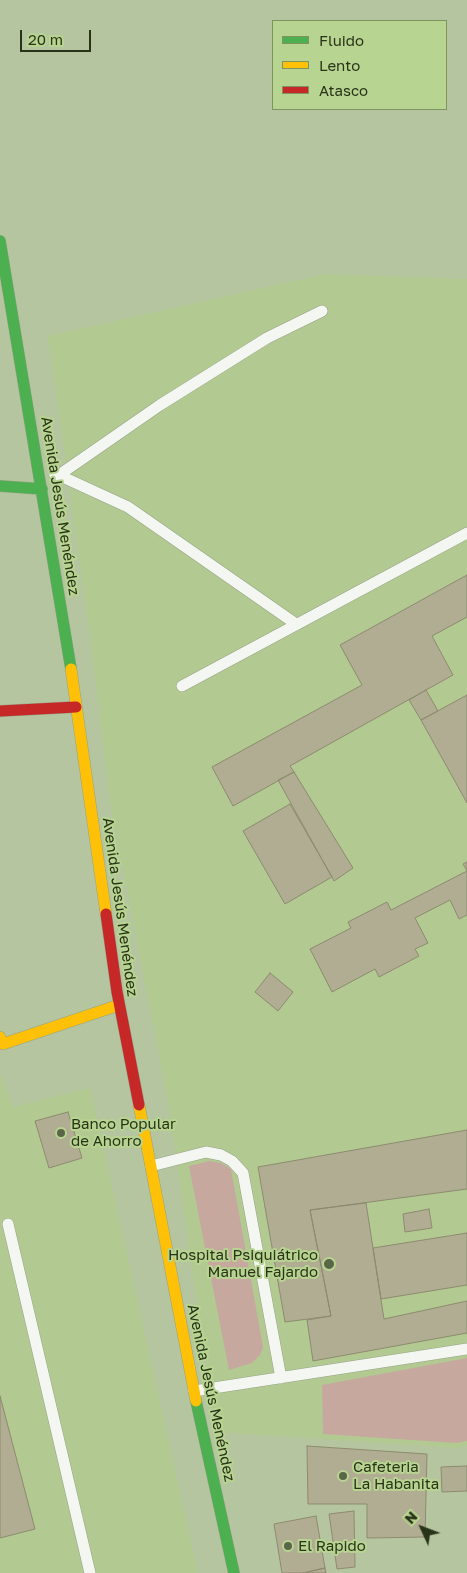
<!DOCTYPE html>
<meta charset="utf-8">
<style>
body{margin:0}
#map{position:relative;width:467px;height:1573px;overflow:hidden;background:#b5c5a0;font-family:"Golos Text",sans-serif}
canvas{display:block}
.legend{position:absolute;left:272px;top:20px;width:175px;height:90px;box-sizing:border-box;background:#b8d491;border:1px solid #7f9461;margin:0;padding:6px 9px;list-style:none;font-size:15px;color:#293318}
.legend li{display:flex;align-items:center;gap:10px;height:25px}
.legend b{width:25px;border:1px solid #7f9461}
.north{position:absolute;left:397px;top:1503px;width:50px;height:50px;-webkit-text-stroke:4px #b8d491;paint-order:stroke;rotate:313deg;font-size:14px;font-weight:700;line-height:20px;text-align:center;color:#293318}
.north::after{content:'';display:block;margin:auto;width:18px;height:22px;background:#293318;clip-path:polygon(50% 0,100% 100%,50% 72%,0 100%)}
.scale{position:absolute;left:20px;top:30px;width:71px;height:22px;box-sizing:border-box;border:2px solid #293318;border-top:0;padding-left:6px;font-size:15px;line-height:18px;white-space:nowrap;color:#293318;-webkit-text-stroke:4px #b8d491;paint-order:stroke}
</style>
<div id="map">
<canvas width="467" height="1573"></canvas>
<ul class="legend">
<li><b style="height:6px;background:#4caf50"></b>Fluido</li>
<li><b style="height:6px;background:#ffc107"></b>Lento</li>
<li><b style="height:6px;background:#c62828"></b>Atasco</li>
</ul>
<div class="north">N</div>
<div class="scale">20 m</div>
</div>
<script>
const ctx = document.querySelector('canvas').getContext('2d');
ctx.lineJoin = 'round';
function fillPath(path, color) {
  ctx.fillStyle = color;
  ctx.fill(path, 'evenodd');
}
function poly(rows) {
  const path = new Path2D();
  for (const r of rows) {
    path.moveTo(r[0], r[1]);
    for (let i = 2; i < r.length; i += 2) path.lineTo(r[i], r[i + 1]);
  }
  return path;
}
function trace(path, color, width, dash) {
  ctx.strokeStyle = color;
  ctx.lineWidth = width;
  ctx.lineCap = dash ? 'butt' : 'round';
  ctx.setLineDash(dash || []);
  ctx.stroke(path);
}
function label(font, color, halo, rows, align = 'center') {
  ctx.font = font + ' "Golos Text",sans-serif';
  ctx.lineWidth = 4;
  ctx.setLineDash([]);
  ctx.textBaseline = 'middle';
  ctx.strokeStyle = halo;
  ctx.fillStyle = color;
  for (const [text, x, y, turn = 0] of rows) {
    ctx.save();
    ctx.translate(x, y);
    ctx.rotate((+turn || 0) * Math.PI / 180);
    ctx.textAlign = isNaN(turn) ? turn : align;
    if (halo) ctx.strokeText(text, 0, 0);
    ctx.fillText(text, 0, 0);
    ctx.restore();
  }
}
const built = poly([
 [325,274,467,279,467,1446,457,1448,216,1432,167,1096,110,802,91,643,48,336],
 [0,1072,13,1107,90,1088,198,1573,0,1573]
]);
const green = poly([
 [209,1161,221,1163,231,1169,263,1347,260,1355,252,1363,229,1370,189,1166],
 [467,1358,467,1441,456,1443,323,1434,322,1385]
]);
const building = poly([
 [467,575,467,617,432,636,453,675,290,766,294,772,233,806,212,767,362,685,340,645,467,575],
 [426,690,438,711,421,720,409,700,426,690],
 [467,695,467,803,421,720,467,695],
 [294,772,353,868,334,881,278,780,294,772],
 [290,804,332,877,285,904,243,831,290,804],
 [467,862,467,915,459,919,450,900,415,918,428,943,415,949,419,956,379,977,375,969,332,992,310,949,351,928,348,922,387,902,391,910,467,871,463,864,467,862],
 [270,973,293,992,278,1011,255,992,270,973],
 [68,1112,82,1158,49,1168,35,1121,68,1112],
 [467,1130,467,1189,310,1210,331,1316,285,1322,258,1167,467,1130],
 [366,1203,384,1319,467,1301,467,1333,313,1361,307,1320,331,1316,310,1210,366,1203],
 [429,1209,432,1228,405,1232,403,1214,429,1209],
 [467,1233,467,1285,381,1299,373,1248,467,1233],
 [0,1396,35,1529,0,1538,0,1396],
 [307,1446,427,1454,425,1537,367,1538,367,1504,308,1504,307,1446],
 [467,1466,467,1491,442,1492,441,1467,467,1466],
 [354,1511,355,1567,337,1569,329,1514,354,1511],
 [316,1516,325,1568,303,1573,282,1573,274,1524,316,1516],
 [325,1568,326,1573,303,1573,325,1568]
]);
const lane = poly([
 [54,473,128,507,296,624],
 [59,475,160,405,267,338,322,311],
 [182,686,467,533],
 [151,1166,206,1152,221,1155,232,1161,243,1173,281,1378],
 [8,1224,90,1573],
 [194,1391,467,1349]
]);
const fast = poly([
 [0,241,71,669],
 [0,486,42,489],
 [196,1401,234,1573]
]);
const slow = poly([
 [71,669,106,914],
 [0,1037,3,1044,119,1005],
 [139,1105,196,1401]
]);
const jam = poly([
 [0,711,76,707],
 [106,914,117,992,139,1105]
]);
const markers = [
 [61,1133,5,"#5a6648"],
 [329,1264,6,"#5a6648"],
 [343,1476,5,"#5a6648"],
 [288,1546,5,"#5a6648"]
];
const streetNames = [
 ["Avenida Jesús Menéndez",60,506,81],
 ["Avenida Jesús Menéndez",120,907,82],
 ["Avenida Jesús Menéndez",211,1393,78]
];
const poiNames = [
 ["Banco Popular",71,1124],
 ["de Ahorro",71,1141],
 ["Hospital Psiquiátrico",318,1255,"right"],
 ["Manuel Fajardo",318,1272,"right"],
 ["Cafeteria",353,1467],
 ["La Habanita",353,1484],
 ["El Rapido",298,1546]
];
fillPath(built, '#b2ca91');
fillPath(green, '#c7a89f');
fillPath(building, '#b0ad92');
trace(building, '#8d8b6f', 1);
trace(lane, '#96a286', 12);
trace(fast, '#96a286', 12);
trace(slow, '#96a286', 12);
trace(jam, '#96a286', 12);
trace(lane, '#f4f6f1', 11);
trace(fast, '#4caf50', 11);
trace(slow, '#ffc107', 11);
trace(jam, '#c62828', 11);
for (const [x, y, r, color] of markers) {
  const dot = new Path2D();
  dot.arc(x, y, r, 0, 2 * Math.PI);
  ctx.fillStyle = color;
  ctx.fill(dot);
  trace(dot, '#b8d491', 2);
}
label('15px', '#293318', '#b8d491', streetNames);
label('15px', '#293318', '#b8d491', poiNames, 'left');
</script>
